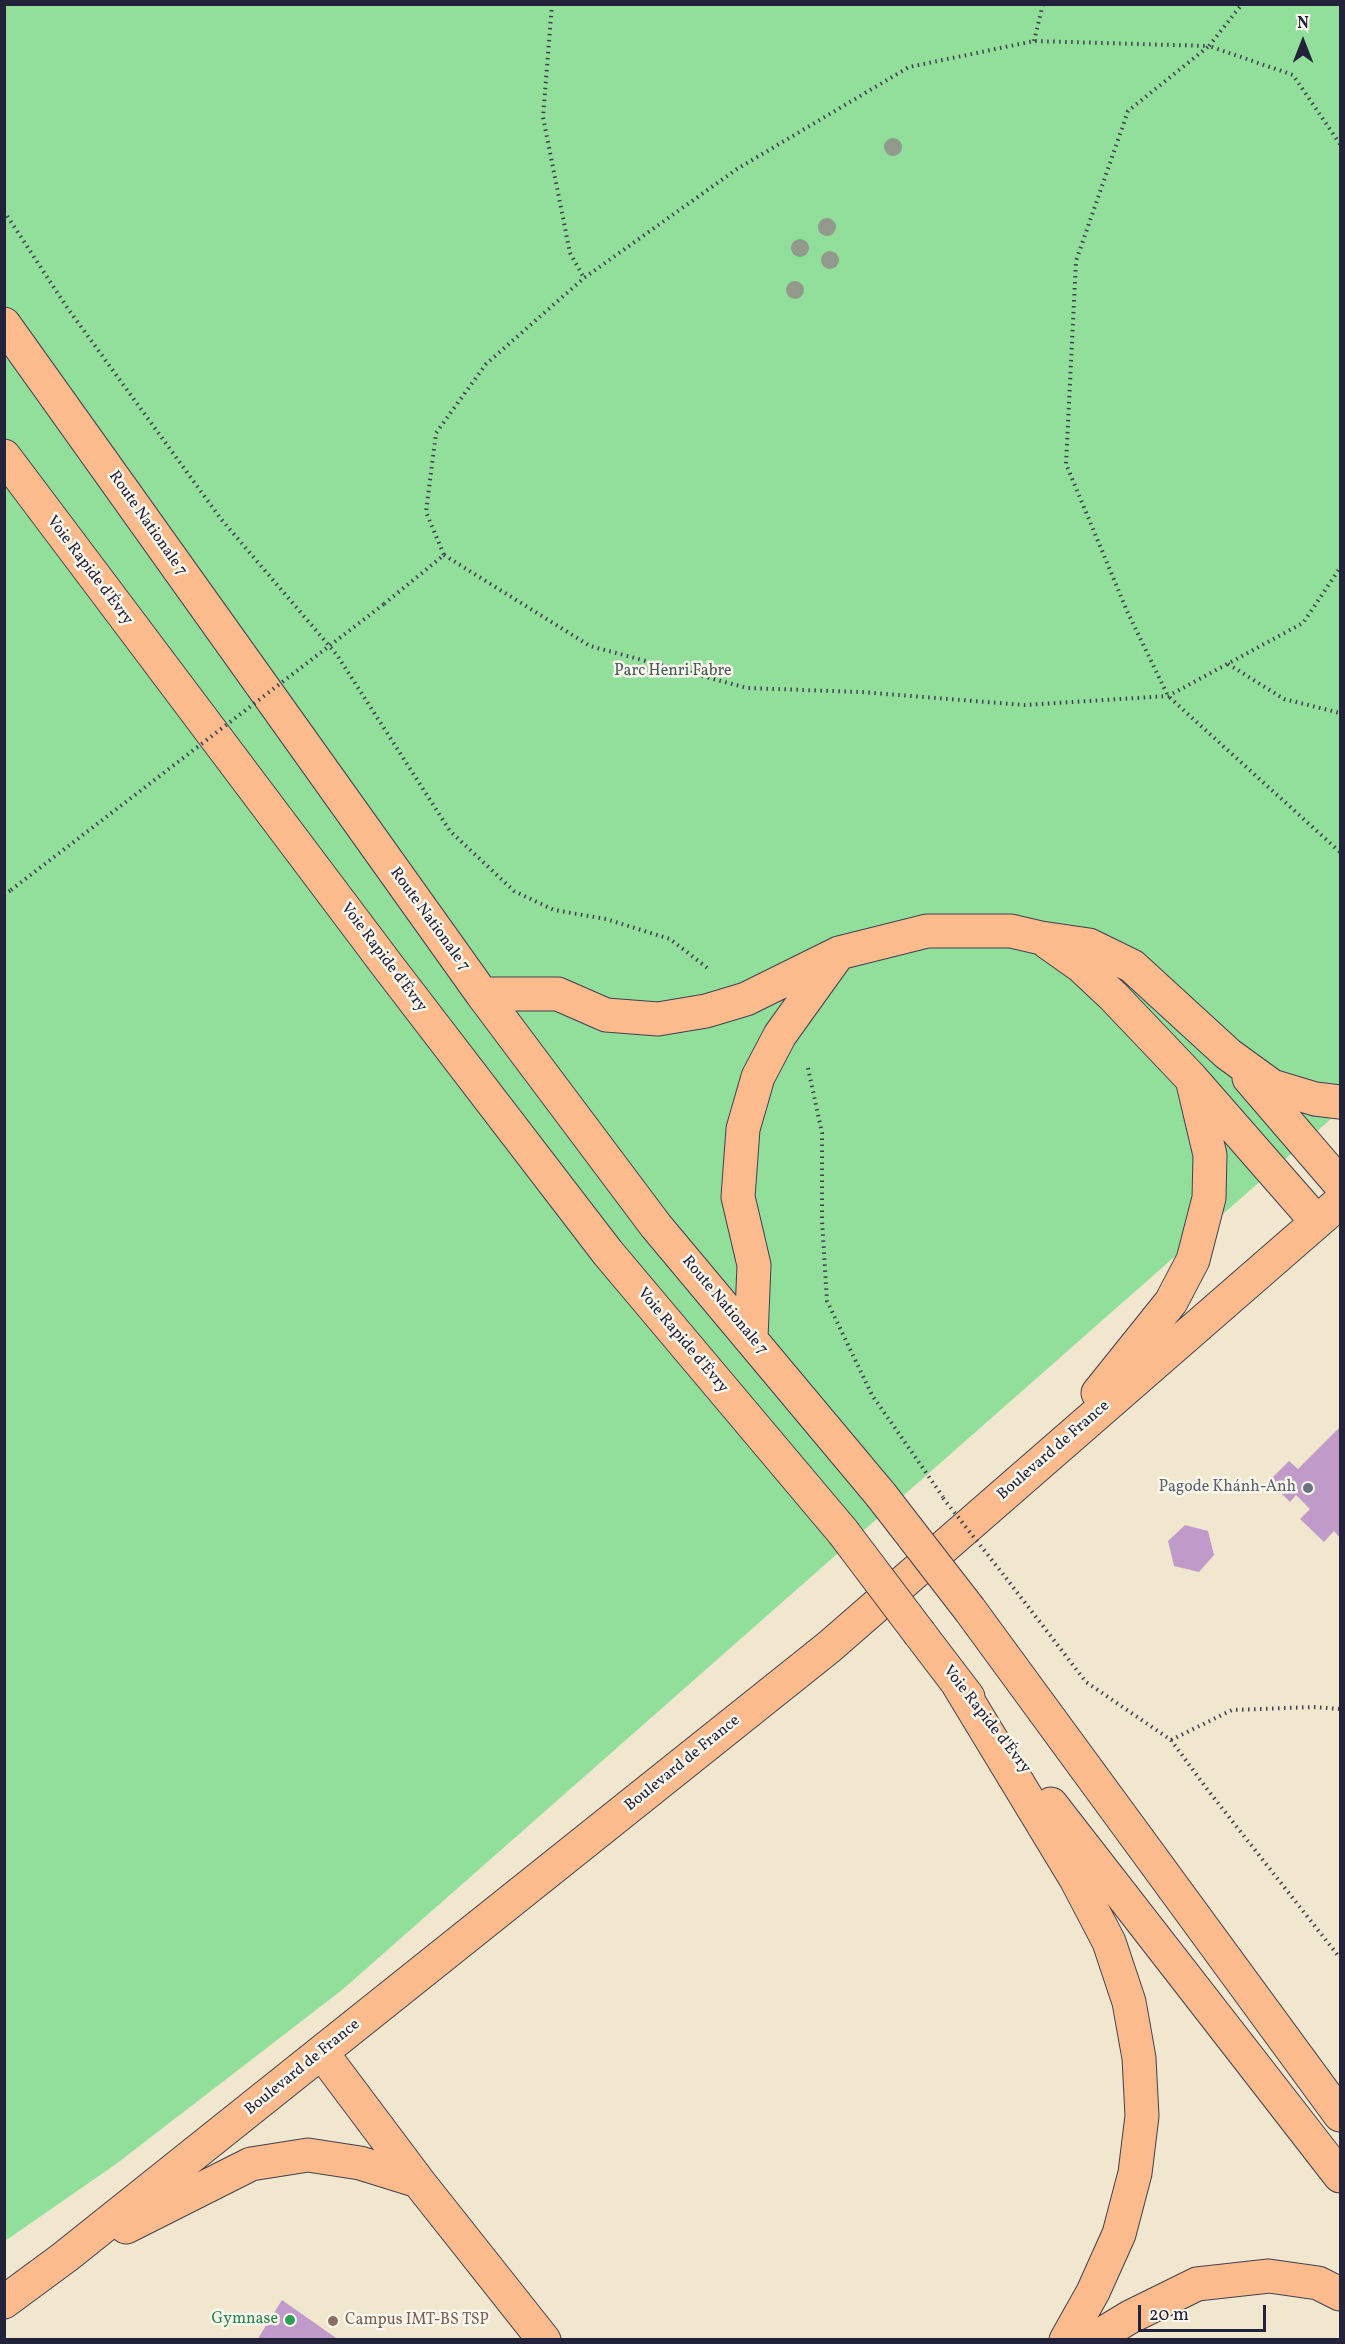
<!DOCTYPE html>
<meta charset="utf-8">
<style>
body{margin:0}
#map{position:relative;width:1345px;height:2344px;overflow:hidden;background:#f1e7ce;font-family:Vollkorn,serif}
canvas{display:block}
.frame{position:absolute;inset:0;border:6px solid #22223b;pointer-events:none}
.north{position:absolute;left:1273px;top:12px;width:60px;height:60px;-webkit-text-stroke:4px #fbf7ec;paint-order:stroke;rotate:0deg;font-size:16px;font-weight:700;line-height:24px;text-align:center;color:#22223b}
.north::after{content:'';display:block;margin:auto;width:21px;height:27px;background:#22223b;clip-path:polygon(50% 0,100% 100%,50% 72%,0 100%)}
.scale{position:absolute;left:1138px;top:2305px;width:128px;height:27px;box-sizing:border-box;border:3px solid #22223b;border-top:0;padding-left:8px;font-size:18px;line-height:21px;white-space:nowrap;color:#22223b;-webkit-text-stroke:4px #fbf7ec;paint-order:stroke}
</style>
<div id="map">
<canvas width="1345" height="2344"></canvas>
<div class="frame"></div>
<div class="north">N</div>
<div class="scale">20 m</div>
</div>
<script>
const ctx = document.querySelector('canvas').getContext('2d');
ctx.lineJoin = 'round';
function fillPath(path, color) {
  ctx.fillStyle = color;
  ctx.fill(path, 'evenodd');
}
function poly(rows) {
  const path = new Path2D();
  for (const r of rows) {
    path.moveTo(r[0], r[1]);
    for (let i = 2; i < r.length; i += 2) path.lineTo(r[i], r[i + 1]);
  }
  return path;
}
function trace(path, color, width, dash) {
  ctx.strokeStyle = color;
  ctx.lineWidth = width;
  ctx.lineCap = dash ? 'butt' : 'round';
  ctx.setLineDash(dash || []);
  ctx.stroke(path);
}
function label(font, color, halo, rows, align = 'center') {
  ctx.font = font + ' Vollkorn,serif';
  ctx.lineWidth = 5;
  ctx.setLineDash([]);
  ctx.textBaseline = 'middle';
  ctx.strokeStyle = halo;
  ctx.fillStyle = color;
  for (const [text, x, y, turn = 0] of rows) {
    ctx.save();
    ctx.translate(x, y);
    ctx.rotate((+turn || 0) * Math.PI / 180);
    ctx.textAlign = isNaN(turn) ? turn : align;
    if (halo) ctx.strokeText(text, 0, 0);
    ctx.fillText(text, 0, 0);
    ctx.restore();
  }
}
const green = poly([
 [5,5,1340,5,1340,1111,342,1990,116,2164,5,2241]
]);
const building = poly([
 [1340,1427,1340,1538,1334,1531,1324,1542,1300,1519,1310,1509,1296,1495,1290,1502,1269,1481,1289,1461,1298,1469],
 [1185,1525,1208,1531,1214,1555,1199,1572,1174,1566,1168,1541],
 [282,2300,339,2340,257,2340]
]);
const path = poly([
 [552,4,543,117,570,253,584,278],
 [1034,41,1043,4],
 [1340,144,1293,75,1209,46,1128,111,1076,261,1066,464,1127,611,1168,696,1340,852],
 [4,211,66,306,221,519,337,655,450,831,514,891,554,910,606,919,670,939,710,970],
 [444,555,590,646,747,688,861,692,1024,705,1168,696,1303,623,1340,568],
 [384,604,444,555,426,512,436,433,486,364,584,278,737,169,909,67,1034,41,1209,46,1242,4],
 [1228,664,1284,699,1340,713],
 [4,895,11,890],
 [808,1068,822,1133,822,1221,827,1301,872,1395,943,1497],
 [1006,1578,1086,1682,1171,1740,1207,1789,1340,1958],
 [1171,1740,1232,1710,1313,1707,1340,1709]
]);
const major = poly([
 [4,324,482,994,656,1226,881,1495],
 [4,456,387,965,608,1253,843,1532],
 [1047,942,1081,966,1113,996,1192,1079,1317,1222],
 [482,994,558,994,606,1015,658,1019,706,1011,746,999,839,953,927,931,1011,931,1041,938,1089,945,1132,966,1228,1054,1272,1086,1315,1099,1340,1102],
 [1249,1078,1340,1184],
 [751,1338,754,1265,738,1197,743,1129,758,1077,780,1035,836,957],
 [1098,1393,1171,1302,1193,1260,1209,1198,1210,1155,1192,1079],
 [970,1610,1340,2115],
 [920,1634,968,1697],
 [956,1681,1076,1879,1109,1942,1129,2002,1139,2058,1142,2116,1135,2173,1119,2234,1093,2292,1066,2340],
 [1051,1804,1340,2176],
 [322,2053,418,2181,544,2340],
 [126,2227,251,2164,308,2155,360,2163,418,2181],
 [4,2302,65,2257,829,1647,1340,1202],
 [1092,2340,1130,2317,1197,2284,1269,2276,1318,2283,1340,2294]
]);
const pathBridge = poly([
 [11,890,384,604],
 [943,1498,1006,1578]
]);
const majorBridge = poly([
 [881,1495,970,1610],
 [843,1532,920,1634]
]);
const trees = [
 [893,147],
 [827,227],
 [800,248],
 [830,260],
 [795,290]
];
const markers = [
 [1308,1488,6,"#6b7280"],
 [290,2320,6,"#2e9e5b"],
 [333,2321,6,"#8d6e63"]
];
const streetNames = [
 ["Route Nationale 7",147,524,55],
 ["Voie Rapide d'Évry",89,571,53],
 ["Route Nationale 7",429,920,54],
 ["Voie Rapide d'Évry",383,958,53],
 ["Route Nationale 7",724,1306,50],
 ["Voie Rapide d'Évry",682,1341,50],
 ["Boulevard de France",1054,1451,-41],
 ["Voie Rapide d'Évry",986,1720,52],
 ["Boulevard de France",683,1764,-39],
 ["Boulevard de France",303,2068,-39]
];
const parkNames = [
 ["Parc Henri Fabre",673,672]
];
const worshipNames = [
 ["Pagode Khánh-Anh",1296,1488]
];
const leisureNames = [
 ["Gymnase",278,2320]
];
const educationNames = [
 ["Campus IMT-BS TSP",345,2321]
];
fillPath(green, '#92de9b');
fillPath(building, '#c09bca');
trace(major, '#414051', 35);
trace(path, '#414051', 4, [1.5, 4.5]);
trace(major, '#fbbb8c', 33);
trace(majorBridge, '#414051', 35, []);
trace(pathBridge, '#414051', 4, [1.5, 4.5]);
trace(majorBridge, '#fbbb8c', 33);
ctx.fillStyle = '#92998d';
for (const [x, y] of trees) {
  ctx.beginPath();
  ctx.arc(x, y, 9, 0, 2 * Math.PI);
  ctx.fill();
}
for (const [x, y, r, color] of markers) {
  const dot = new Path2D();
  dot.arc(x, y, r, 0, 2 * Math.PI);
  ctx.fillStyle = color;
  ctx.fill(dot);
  trace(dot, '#fbf7ec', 2);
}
label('16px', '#22223b', '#fbf7ec', streetNames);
label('16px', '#445a58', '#fbf7ec', parkNames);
label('16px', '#5b616d', '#fbf7ec', worshipNames, 'right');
label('16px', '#27864d', '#fbf7ec', leisureNames, 'right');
label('16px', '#785e54', '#fbf7ec', educationNames, 'left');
</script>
